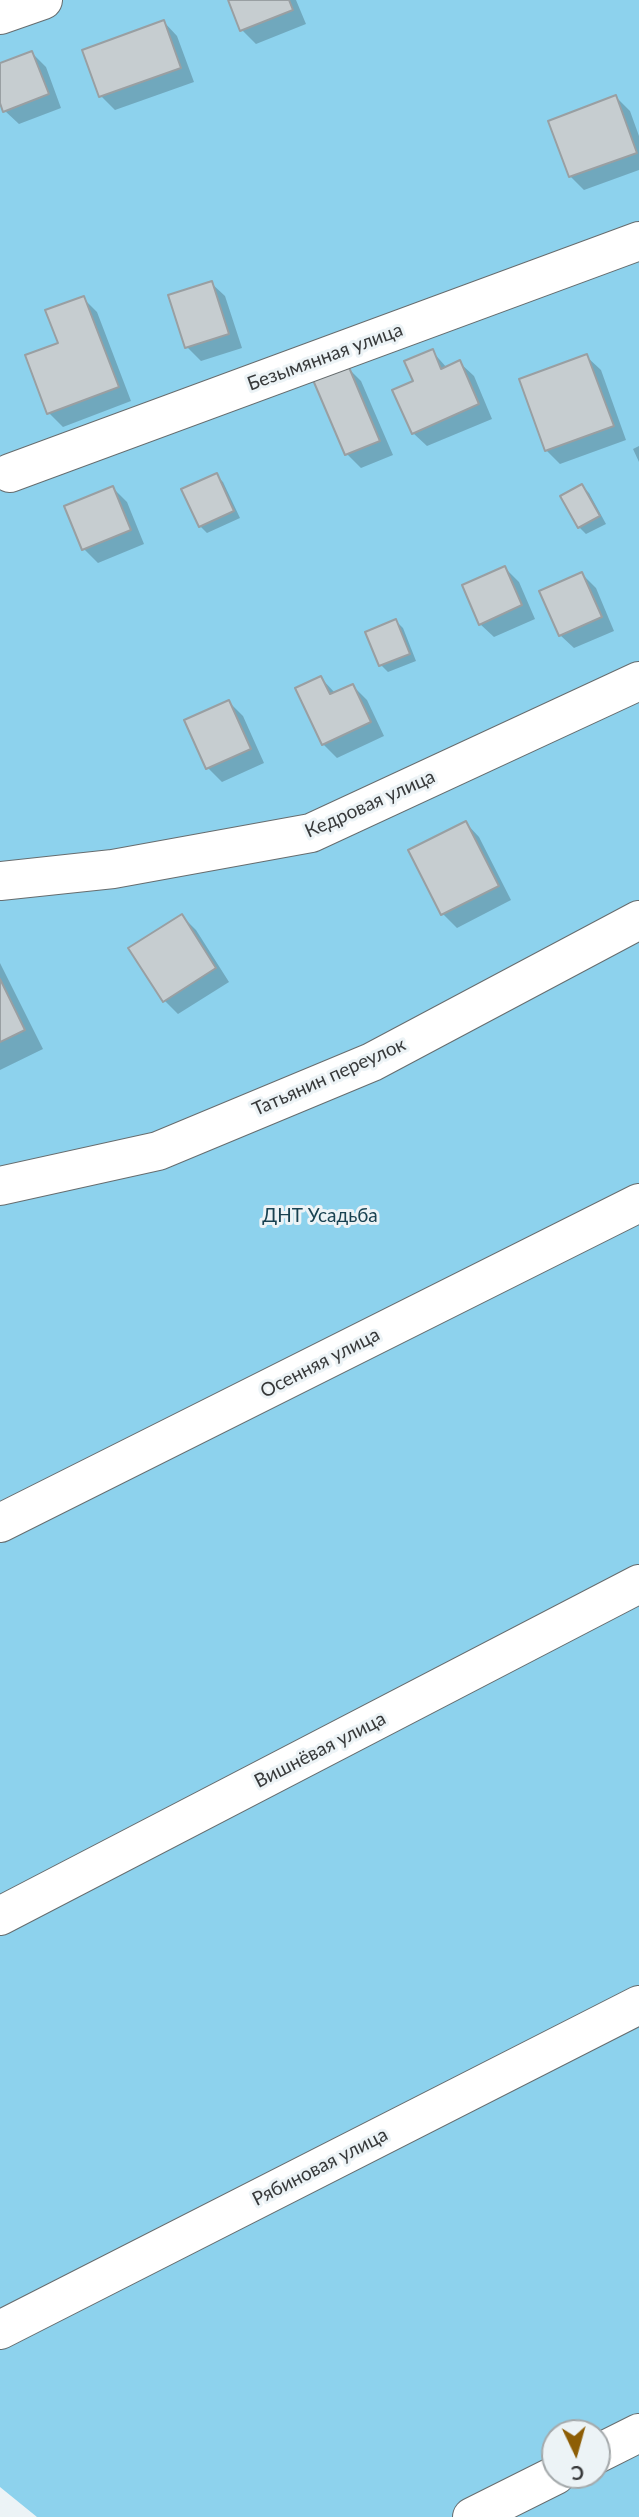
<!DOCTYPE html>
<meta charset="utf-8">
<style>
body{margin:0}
#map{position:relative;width:639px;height:2517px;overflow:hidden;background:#ecf3f6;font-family:Lato,sans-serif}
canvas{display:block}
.north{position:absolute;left:541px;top:2419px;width:70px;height:70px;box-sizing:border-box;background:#ecf3f6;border:2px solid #a4a9ab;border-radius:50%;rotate:175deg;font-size:19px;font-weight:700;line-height:28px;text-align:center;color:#37393a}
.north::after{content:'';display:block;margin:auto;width:24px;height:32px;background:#8d5e06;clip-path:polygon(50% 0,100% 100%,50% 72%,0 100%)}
</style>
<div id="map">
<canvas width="639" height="2517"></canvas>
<div class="north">С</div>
</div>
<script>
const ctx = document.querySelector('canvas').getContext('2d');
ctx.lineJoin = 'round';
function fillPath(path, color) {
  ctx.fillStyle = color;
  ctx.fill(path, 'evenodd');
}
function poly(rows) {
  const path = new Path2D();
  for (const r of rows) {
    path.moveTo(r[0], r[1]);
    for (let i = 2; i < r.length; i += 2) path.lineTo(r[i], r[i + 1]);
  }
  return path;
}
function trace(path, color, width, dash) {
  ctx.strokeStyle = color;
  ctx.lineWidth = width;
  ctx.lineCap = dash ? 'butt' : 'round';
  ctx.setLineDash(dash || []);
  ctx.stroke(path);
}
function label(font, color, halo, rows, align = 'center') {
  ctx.font = font + ' Lato,sans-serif';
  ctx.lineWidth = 6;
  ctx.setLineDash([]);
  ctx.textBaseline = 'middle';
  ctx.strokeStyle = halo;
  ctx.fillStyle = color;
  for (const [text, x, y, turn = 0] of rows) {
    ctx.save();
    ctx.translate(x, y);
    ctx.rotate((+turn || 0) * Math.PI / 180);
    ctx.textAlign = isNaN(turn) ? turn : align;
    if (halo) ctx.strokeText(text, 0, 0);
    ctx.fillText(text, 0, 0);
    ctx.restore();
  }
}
const green = poly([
 [0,0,639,0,639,2517,37,2517,0,2487],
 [555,2433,597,2433,597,2475,555,2475]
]);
const shadow = poly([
 [230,0,296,0,306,24,256,44,242,30],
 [164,22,177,36,194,82,115,110,101,96,84,51],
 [32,53,46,67,61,108,19,124,5,111,0,98,0,65],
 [616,97,630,111,639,136,639,170,584,190,570,176],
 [211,283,225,296,242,348,201,361,187,347],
 [83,298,97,312,131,401,63,427,49,413],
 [432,351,447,368,460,363,474,376,492,419,427,446,413,433,415,382],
 [587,357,601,370,626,440,560,464,546,450],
 [347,367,361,381,393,455,361,468,347,454,316,381],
 [639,446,639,462,633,449],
 [216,475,223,482,240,518,207,533,200,526,184,490],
 [582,486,589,493,606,524,586,534,579,527,562,497],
 [113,488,127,502,144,544,98,563,84,549],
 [505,568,519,582,535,619,494,637,480,624],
 [582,574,596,588,614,631,574,648,560,635],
 [396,621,403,628,416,661,388,672,381,665],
 [321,678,336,694,353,686,367,700,384,736,337,758,323,744],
 [229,702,243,716,264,763,222,782,208,768,186,721],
 [466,823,479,837,511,900,457,928,443,914,410,851],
 [182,916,196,930,229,982,178,1014,164,1000],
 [0,963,43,1049,0,1070]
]);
const building = poly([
 [228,0,289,0,293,10,240,31,228,0],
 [164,20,181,68,99,97,82,50,164,20],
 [32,51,49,94,3,112,0,103,0,63,32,51],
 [616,95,637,153,569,177,548,121,616,95],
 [212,281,229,334,185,348,168,295,212,281],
 [84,296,119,387,47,414,25,355,58,343,45,310,84,296],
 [433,349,441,369,460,360,479,404,412,434,392,390,413,381,404,361,433,349],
 [587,354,614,426,545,451,519,379,587,354],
 [348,365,380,441,345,455,313,380,348,365],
 [217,473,234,511,199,527,181,489,217,473],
 [582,484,600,516,578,528,560,496,582,484],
 [113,486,131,530,82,550,64,506,113,486],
 [505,566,522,605,479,625,462,585,505,566],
 [582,572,602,617,559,636,539,591,582,572],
 [396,619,410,654,379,666,365,632,396,619],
 [321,676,330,694,353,684,371,722,322,745,295,688,321,676],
 [229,700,251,749,206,769,184,720,229,700],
 [466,821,499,886,441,915,408,850,466,821],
 [182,914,216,968,163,1002,128,948,182,914],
 [0,979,25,1030,0,1042,0,979]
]);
const minor = poly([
 [0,15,43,0],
 [10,473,639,241],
 [0,881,113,869,311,833,639,681],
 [0,1186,158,1151,372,1062,639,920],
 [0,1523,639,1203],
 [0,1916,639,1584],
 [0,2330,639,2005],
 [597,2454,639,2433],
 [472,2517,556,2475]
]);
const streetNames = [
 ["Безымянная улица",325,357,-20],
 ["Кедровая улица",370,804,-24],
 ["Татьянин переулок",329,1077,-24],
 ["Осенняя улица",320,1363,-27],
 ["Вишнёвая улица",320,1750,-27],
 ["Рябиновая улица",320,2167,-27]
];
const parkNames = [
 ["ДНТ Усадьба",320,1216]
];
fillPath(green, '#8dd2ed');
fillPath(shadow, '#0003');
fillPath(building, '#c6cdd0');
trace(building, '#999fa2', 2);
trace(minor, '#666c6e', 40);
trace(minor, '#fff', 38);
label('19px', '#37393a', '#ecf3f6', streetNames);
label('19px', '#194251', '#ecf3f6', parkNames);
</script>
